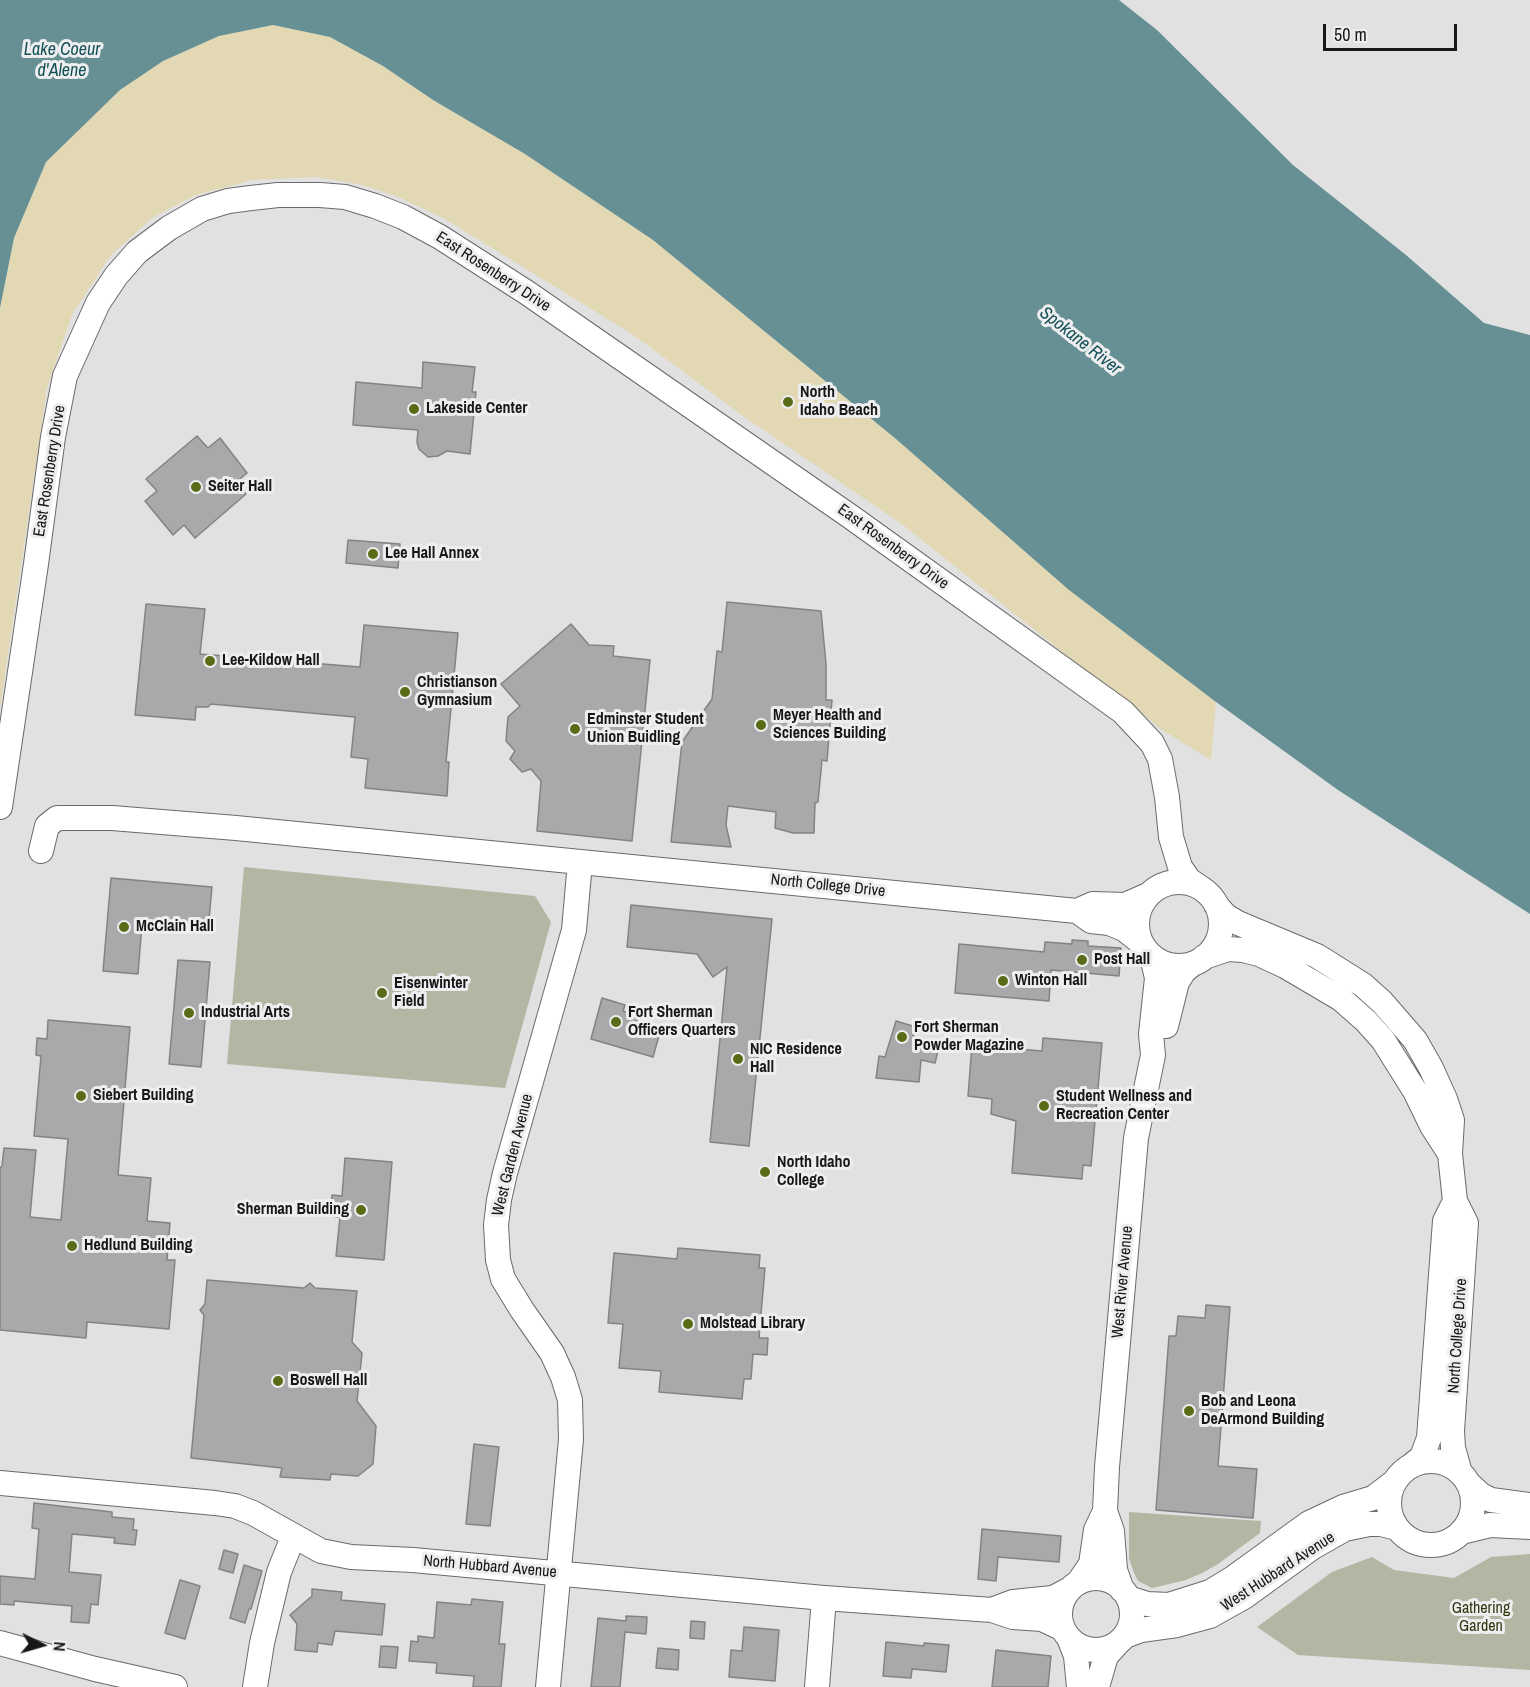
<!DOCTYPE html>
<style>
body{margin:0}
#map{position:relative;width:1530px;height:1687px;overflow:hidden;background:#e1e1e2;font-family:"Archivo Narrow",sans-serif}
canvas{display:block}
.north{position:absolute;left:12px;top:1615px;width:60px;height:60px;-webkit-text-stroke:4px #eeeef0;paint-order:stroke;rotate:95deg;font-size:16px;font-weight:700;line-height:24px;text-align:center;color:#171718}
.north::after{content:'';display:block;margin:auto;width:21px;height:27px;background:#171718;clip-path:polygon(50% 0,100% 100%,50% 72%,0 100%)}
.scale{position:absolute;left:1323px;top:24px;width:134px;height:27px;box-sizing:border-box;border:3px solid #171718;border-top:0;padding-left:8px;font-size:18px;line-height:21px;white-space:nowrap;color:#171718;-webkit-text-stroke:4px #eeeef0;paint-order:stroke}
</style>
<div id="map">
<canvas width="1530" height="1687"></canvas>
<div class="north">N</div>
<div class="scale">50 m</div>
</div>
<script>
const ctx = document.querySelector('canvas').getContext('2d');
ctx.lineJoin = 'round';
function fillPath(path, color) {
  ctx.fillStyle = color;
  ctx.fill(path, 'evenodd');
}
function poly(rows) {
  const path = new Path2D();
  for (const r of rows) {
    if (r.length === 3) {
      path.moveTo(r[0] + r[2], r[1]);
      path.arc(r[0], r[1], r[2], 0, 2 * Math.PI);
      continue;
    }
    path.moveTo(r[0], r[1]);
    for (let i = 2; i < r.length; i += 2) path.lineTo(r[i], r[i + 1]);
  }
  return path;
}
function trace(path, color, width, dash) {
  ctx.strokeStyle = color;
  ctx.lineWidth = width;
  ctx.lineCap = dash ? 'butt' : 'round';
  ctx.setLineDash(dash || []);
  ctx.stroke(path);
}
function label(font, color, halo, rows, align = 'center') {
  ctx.font = font + ' "Archivo Narrow",sans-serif';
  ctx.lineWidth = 6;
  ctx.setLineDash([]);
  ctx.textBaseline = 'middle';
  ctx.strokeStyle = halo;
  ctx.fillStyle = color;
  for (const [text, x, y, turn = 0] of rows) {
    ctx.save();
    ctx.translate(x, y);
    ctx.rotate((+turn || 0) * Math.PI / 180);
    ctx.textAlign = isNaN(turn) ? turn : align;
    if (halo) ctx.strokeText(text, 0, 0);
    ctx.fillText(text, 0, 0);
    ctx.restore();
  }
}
const green = poly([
 [244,867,535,896,551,922,505,1088,227,1064],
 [1129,1512,1261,1521,1260,1533,1218,1564,1202,1573,1186,1580,1152,1588,1138,1581,1134,1573,1129,1558],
 [1530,1554,1530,1670,1298,1655,1257,1627,1332,1572,1372,1557,1394,1570,1454,1578,1491,1557]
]);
const sand = poly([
 [273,25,330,37,383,66,433,100,525,154,653,240,896,439,1069,590,1216,702,1211,760,1159,728,1133,705,1095,678,903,525,743,416,632,334,443,218,396,196,358,184,315,177,253,180,196,195,152,218,110,256,72,315,47,388,0,709,0,308,14,238,46,162,120,90,163,61,219,36]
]);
const water = poly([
 [0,0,1119,0,1157,30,1293,165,1406,255,1484,323,1530,335,1530,914,1338,790,1216,702,1069,590,896,439,653,240,525,154,433,100,383,66,330,37,273,25,219,36,163,61,120,90,46,162,14,238,0,308]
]);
const building = poly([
 [423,362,475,367,472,392,476,392,470,454,447,451,438,456,428,457,419,449,417,442,418,430,353,425,356,382,422,388,423,362],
 [197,436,208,448,220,438,247,473,236,482,246,494,195,538,184,525,173,535,145,501,157,491,146,479,197,436],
 [348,540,400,544,398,568,346,563,348,540],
 [727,602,821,611,826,664,826,700,832,700,827,761,822,760,818,802,815,803,814,833,793,833,775,828,776,812,728,806,726,825,731,847,671,842,682,742,712,699,717,651,722,652,727,602],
 [146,604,205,609,200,654,360,667,364,625,458,633,446,762,449,762,447,796,365,788,368,759,351,757,355,717,211,704,208,707,196,707,195,720,135,715,146,604],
 [571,624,589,645,614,646,613,656,650,660,632,841,537,831,541,781,531,769,522,772,510,759,515,751,506,741,508,717,520,706,501,684,571,624],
 [111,878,212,887,208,930,142,924,138,974,103,971,111,878],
 [631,905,772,919,749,1146,710,1142,727,967,713,977,697,954,627,947,631,905],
 [1072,940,1088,941,1088,946,1121,948,1119,976,1051,970,1049,1001,955,993,959,944,1044,952,1045,942,1072,944,1072,940],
 [178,960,210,962,201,1067,169,1064,178,960],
 [602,998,625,1005,623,1011,638,1016,634,1029,659,1036,653,1057,591,1039,602,998],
 [48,1020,130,1027,118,1175,151,1178,147,1221,170,1223,167,1260,175,1260,169,1329,87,1322,86,1338,0,1330,0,1168,2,1166,4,1148,36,1150,30,1217,61,1220,68,1139,34,1136,41,1056,36,1055,37,1038,47,1039,48,1020],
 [896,1021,916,1027,913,1036,940,1043,935,1063,921,1060,919,1082,876,1078,879,1056,885,1057,896,1021],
 [1043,1038,1102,1043,1091,1166,1083,1165,1082,1179,1012,1173,1016,1121,991,1114,992,1099,968,1096,972,1045,1042,1051,1043,1038],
 [345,1158,392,1162,384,1260,336,1256,340,1217,330,1216,332,1195,342,1196,345,1158],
 [678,1248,760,1255,759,1268,765,1268,759,1338,768,1338,767,1355,753,1354,751,1379,744,1379,742,1399,659,1392,661,1371,619,1368,623,1324,608,1323,614,1253,677,1259,678,1248],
 [207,1280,304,1288,310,1283,315,1288,357,1291,352,1342,362,1353,357,1401,376,1426,373,1464,358,1476,331,1474,330,1480,280,1477,282,1468,191,1458,204,1315,200,1310,205,1304,207,1280],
 [1206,1305,1230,1307,1218,1466,1257,1469,1253,1518,1156,1510,1169,1336,1176,1336,1178,1316,1205,1318,1206,1305],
 [474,1444,499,1447,490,1526,466,1524,474,1444],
 [34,1503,112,1512,112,1517,134,1519,133,1530,137,1530,135,1545,114,1543,115,1538,72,1534,69,1572,101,1575,98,1605,91,1604,89,1623,71,1622,72,1606,14,1601,14,1605,0,1604,0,1576,35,1579,39,1529,32,1528,34,1503],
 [982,1529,1061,1536,1059,1562,998,1557,996,1581,978,1579,982,1529],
 [224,1550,238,1554,233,1573,219,1569,224,1550],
 [244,1565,262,1571,251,1609,249,1609,245,1623,230,1618,244,1565],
 [180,1580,200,1586,185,1639,165,1633,180,1580],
 [312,1589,342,1592,341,1600,385,1604,382,1635,335,1631,332,1645,318,1643,317,1652,295,1650,297,1624,290,1615,312,1596,312,1589],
 [472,1599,503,1602,499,1644,505,1644,501,1687,473,1687,474,1676,436,1673,437,1663,409,1661,411,1641,418,1642,418,1636,434,1638,437,1602,471,1605,472,1599],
 [626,1616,647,1617,646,1634,625,1632,620,1687,591,1687,598,1618,626,1621,626,1616],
 [691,1621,705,1622,704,1639,690,1638,691,1621],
 [744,1627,779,1630,775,1681,729,1677,731,1650,742,1651,744,1627],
 [886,1642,924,1646,924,1643,949,1645,946,1672,912,1669,911,1678,883,1676,886,1642],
 [381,1646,398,1647,396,1668,379,1667,381,1646],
 [658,1648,679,1650,678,1670,656,1668,658,1648],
 [996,1650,1051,1656,1048,1687,992,1687,996,1650]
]);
const minor = poly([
 [0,807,36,564,53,437,65,376,98,303,116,276,137,252,169,228,202,209,228,201,251,198,278,195,320,195,345,197,375,206,403,217,440,237,526,292,851,517,1123,712,1152,743,1160,759,1167,797,1171,837,1180,867,1189,880,1201,888],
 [41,851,47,826,57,818,112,818,236,828,1077,911,1091,921,1109,923,1124,929,1138,940,1144,948],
 [1179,924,42],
 [1216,905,1226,916,1238,923,1317,956,1363,985,1382,1002,1415,1040,1431,1068,1445,1099,1452,1120,1450,1154,1455,1201,1466,1223,1452,1431,1453,1448,1460,1473],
 [1077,911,1093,904,1125,905,1148,895],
 [1204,957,1228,949,1243,950,1259,954,1285,966,1341,999,1366,1021,1383,1040,1415,1091,1432,1126,1450,1154],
 [1166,1026,1177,982,1184,971,1194,963],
 [1431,1503,42],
 [1412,1465,1422,1457,1429,1438,1445,1221,1455,1201],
 [0,1483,215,1503,235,1506,253,1513,321,1551,351,1557,413,1560,824,1598,992,1610,1013,1617,1042,1619,1063,1629],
 [1468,1483,1481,1495,1491,1500,1530,1505],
 [1461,1532,1490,1525,1530,1527],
 [1096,1614,36],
 [1078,1583,1091,1564,1096,1530,1105,1511],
 [1122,1590,1115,1570,1112,1531,1105,1511,1107,1467,1136,1138,1153,1055,1151,1034,1157,978,1152,956],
 [1128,1598,1147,1604,1169,1605,1210,1592,1233,1578,1309,1523,1343,1507,1373,1498,1394,1482],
 [992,1610,1013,1602,1053,1598,1070,1589],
 [1125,1636,1141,1630,1177,1625,1210,1616,1244,1597,1313,1547,1345,1529,1369,1524,1381,1524,1397,1528],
 [1069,1638,1076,1656,1079,1687],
 [0,1643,95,1669,175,1687],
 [255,1687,262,1643,279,1572,293,1537],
 [548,1687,571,1439,570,1400,563,1377,552,1353,522,1310,503,1279,498,1260,496,1225,499,1200,505,1173,574,930,580,862],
 [817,1687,824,1598],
 [1097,1687,1106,1656,1117,1644]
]);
const markers = [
 [788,402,6,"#5a6b17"],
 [414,409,6,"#5a6b17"],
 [196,487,6,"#5a6b17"],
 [373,554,6,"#5a6b17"],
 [210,661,6,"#5a6b17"],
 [405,692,6,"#5a6b17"],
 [761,725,6,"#5a6b17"],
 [575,729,6,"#5a6b17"],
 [124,927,6,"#5a6b17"],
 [1082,960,6,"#5a6b17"],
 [1003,981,6,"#5a6b17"],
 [382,993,6,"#5a6b17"],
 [189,1013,6,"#5a6b17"],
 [616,1022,6,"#5a6b17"],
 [902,1037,6,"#5a6b17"],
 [738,1059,6,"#5a6b17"],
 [81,1096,6,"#5a6b17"],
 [1044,1106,6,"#5a6b17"],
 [765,1172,6,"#5a6b17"],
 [361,1210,6,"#5a6b17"],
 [72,1246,6,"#5a6b17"],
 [688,1324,6,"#5a6b17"],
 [278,1381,6,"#5a6b17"],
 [1189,1411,6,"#5a6b17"]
];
const streetNames = [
 ["East Rosenberry Drive",493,272,33],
 ["East Rosenberry Drive",50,471,-81],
 ["East Rosenberry Drive",893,547,36],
 ["North College Drive",828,886,6],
 ["West Garden Avenue",513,1155,-76],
 ["West River Avenue",1123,1282,-85],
 ["North College Drive",1458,1336,-86],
 ["North Hubbard Avenue",490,1567,5],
 ["West Hubbard Avenue",1278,1572,-33]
];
const poiNames = [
 ["North",800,393],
 ["Idaho Beach",800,411],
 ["Lakeside Center",426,409],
 ["Seiter Hall",208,487],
 ["Lee Hall Annex",385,554],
 ["Lee-Kildow Hall",222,661],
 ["Christianson",417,683],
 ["Gymnasium",417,701],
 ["Meyer Health and",773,716],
 ["Sciences Building",773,734],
 ["Edminster Student",587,720],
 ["Union Buidling",587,738],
 ["McClain Hall",136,927],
 ["Post Hall",1094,960],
 ["Winton Hall",1015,981],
 ["Eisenwinter",394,984],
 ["Field",394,1002],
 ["Industrial Arts",201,1013],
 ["Fort Sherman",628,1013],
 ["Officers Quarters",628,1031],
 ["Fort Sherman",914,1028],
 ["Powder Magazine",914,1046],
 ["NIC Residence",750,1050],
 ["Hall",750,1068],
 ["Siebert Building",93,1096],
 ["Student Wellness and",1056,1097],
 ["Recreation Center",1056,1115],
 ["North Idaho",777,1163],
 ["College",777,1181],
 ["Sherman Building",349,1210,"right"],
 ["Hedlund Building",84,1246],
 ["Molstead Library",700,1324],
 ["Boswell Hall",290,1381],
 ["Bob and Leona",1201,1402],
 ["DeArmond Building",1201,1420]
];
const parkNames = [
 ["Gathering",1481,1609],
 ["Garden",1481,1627]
];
const waterNames = [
 ["Lake Coeur",62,50],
 ["d'Alene",62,71],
 ["Spokane River",1080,341,38]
];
fillPath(green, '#b2b6a2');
fillPath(sand, '#e2d8b3');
fillPath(water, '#669093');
fillPath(building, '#a8a9aa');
trace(building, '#838385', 1.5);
trace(minor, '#6a6a6b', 26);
trace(minor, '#fff', 24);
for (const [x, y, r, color] of markers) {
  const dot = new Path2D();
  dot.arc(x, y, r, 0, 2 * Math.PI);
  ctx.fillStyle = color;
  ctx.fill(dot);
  trace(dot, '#eeeef0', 2);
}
label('16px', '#171718', '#eeeef0', streetNames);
label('bold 16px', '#171718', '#eeeef0', poiNames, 'left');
label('16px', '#32360d', '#eeeef0', parkNames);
label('italic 18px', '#155257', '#eeeef0', waterNames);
</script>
